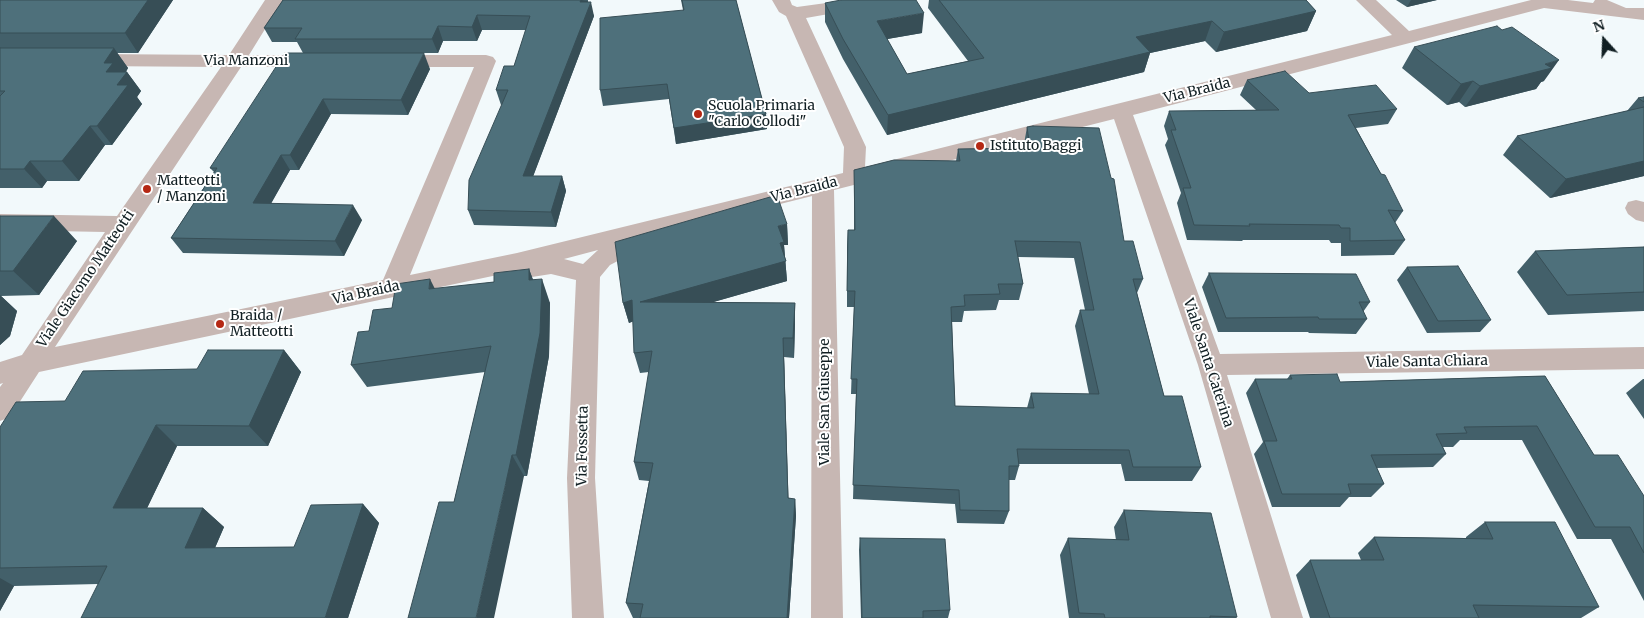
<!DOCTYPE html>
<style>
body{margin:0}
#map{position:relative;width:1644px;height:618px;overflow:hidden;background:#f2f9fb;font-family:Merriweather,serif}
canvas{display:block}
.north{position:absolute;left:1579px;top:15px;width:50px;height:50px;-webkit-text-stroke:4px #fff;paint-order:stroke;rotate:340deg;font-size:14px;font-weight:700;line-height:20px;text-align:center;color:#111f23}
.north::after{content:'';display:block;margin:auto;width:18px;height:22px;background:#111f23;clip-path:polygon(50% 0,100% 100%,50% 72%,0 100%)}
</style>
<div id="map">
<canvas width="1644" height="618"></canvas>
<div class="north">N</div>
</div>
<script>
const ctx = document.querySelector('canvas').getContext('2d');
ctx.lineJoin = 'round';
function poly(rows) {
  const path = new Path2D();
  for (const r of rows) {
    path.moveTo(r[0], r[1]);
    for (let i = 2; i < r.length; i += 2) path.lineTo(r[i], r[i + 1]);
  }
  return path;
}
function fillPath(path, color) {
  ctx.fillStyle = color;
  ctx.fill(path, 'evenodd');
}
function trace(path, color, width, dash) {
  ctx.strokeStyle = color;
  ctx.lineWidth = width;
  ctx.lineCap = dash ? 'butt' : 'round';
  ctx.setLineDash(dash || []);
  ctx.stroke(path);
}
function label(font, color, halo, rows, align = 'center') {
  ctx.font = font + ' Merriweather,serif';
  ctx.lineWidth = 4;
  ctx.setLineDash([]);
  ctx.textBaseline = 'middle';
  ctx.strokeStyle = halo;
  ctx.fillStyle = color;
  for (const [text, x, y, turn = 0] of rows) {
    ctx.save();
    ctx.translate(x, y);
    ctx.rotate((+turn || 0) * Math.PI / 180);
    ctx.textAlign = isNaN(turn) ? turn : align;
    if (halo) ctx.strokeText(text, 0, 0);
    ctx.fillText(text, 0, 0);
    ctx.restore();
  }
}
const street = poly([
 [265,0,283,0,249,55,312,55,319,57,322,61,319,65,312,67,241,67,55,347,383,280,474,67,392,67,385,65,382,61,385,57,392,55,486,55,493,57,496,61,410,275,517,253,843,173,844,147,786,16,779,12,772,0,790,0,792,5,797,7,848,0,889,0,886,4,880,5,806,18,866,147,865,167,1392,35,1356,0,1376,0,1409,31,1531,0,1568,0,1593,3,1595,0,1607,0,1626,8,1644,8,1644,20,1544,8,1133,115,1220,354,1644,347,1644,369,1227,375,1303,618,1271,618,1198,365,1114,119,834,190,843,618,811,618,812,196,645,238,647,242,643,248,610,265,600,277,595,478,604,618,572,618,567,478,576,280,551,274,532,277,523,274,521,270,39,372,10,417,0,421,0,387,3,383,0,384,0,362,22,355,105,232,0,230,0,214,117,216,221,67,90,66,83,64,80,60,83,56,90,54,229,55,265,0],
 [598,250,583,264,564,259,598,250],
 [1636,200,1644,202,1644,222,1636,220,1628,214,1625,208,1628,202,1636,200]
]);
const wall = poly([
 [0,0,173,0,138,53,117,53,128,68,126,72,127,72,141,91,137,97,142,104,112,145,105,145,79,181,47,181,42,188,0,188],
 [283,0,588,0,588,2,594,16,533,176,562,176,566,191,556,227,474,225,468,210,502,105,501,105,496,90,514,66,526,30,482,30,477,41,443,41,438,53,344,53,430,69,408,115,331,114,299,170,290,170,271,203,362,220,344,256,183,253,171,238,214,172,210,168,303,53,297,42,272,42,264,28],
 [681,0,736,0,766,114,767,129,676,144,669,99,603,106,600,90,683,10],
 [929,0,1306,0,1316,11,1307,31,1216,52,1205,41,1150,53,1144,72,887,135,843,59,825,22,825,3,922,33,887,39,907,74,968,61,928,8],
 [1396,0,1437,0,1407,7],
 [1414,47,1544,81,1541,82,1536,89,1465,107,1459,102,1447,105,1402,68],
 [1247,80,1309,93,1397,109,1388,124,1356,128,1381,174,1403,211,1395,223,1405,240,1394,255,1341,256,1341,243,1331,243,1329,240,1243,240,1242,241,1187,240,1177,203,1181,193,1165,145,1168,139,1164,126,1169,111,1256,110,1240,95],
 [1644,97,1644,176,1550,198,1503,155,1517,136,1627,111,1638,98],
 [1027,127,1124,241,1143,279,1137,293,1164,396,1201,467,1192,481,1125,481,1121,464,1019,464,1019,466,1015,480,1009,480,1009,511,1004,524,957,523,955,504,853,499,856,394,851,394,854,307,847,307,847,247,848,230,854,230,854,170,956,161,958,149,1024,148,1024,144],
 [1018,257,1074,258,1085,310,1080,310,1075,326,1089,394,1031,393,1027,408,955,406,952,322,962,322,964,311,996,310,999,300,1019,300,1023,284],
 [0,216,77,241,39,295,1,296,17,311,10,336,0,345],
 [787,224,788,245,784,245,787,281,713,302,795,303,795,323,794,358,784,357,788,498,795,499,796,516,789,618,633,618,626,603,649,481,639,480,634,462,649,372,640,373,634,353,633,321,629,323,623,303],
 [1644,247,1644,311,1548,315,1517,272,1535,251],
 [1407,267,1491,320,1480,332,1427,333,1397,280],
 [529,269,533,280,550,303,549,356,527,476,524,476,454,502,485,372,367,387,351,365,369,331,392,308,435,289,494,282],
 [1209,273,1370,302,1363,312,1367,319,1356,334,1309,333,1308,332,1218,332,1202,287],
 [284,350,301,372,268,446,177,446,147,508,203,508,224,527,215,548,294,547,363,504,379,523,348,618,98,584,14,586,0,611,0,427,65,401,197,369],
 [1290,375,1340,382,1545,376,1594,455,1644,496,1644,601,1611,539,1577,539,1522,440,1460,440,1453,447,1443,447,1446,454,1433,467,1377,468,1384,484,1371,497,1349,497,1340,507,1272,507,1254,454,1263,442,1246,393,1255,379,1287,379],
 [1643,379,1644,379,1644,419,1626,393],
 [1124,510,1237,617,1236,618,1069,618,1060,555,1068,538,1116,540,1114,527],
 [1485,522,1599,607,1581,618,1310,618,1296,575,1310,560,1361,560,1358,553,1374,537,1466,538,1466,537],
 [860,538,950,610,948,618,861,618,859,550]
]);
const shadedWall = poly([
 [148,0,173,0,138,53,125,33],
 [581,0,588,1,583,16,580,2],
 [1411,0,1437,0,1407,7],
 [591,2,594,16,528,190,523,176],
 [1316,11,1307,31,1216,52,1224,32],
 [924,13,922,33,876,41,877,21],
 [477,15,482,30,477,41,472,27],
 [1212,21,1205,41,1150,53,1144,72,887,135,888,115,1136,37],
 [438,26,443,41,438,53,432,39],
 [114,48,128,68,122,77,127,72,141,91,137,97,142,104,112,145,97,126,106,72,104,63],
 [424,53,430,69,408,115,401,100],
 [1559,60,1544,81,1541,82,1536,89,1465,107,1480,86,1545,64],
 [1473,81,1459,102,1447,105,1461,84],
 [323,99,331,114,299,170,290,155],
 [766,114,767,129,676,144,674,128],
 [90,126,105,145,79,181,62,161],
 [281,155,290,170,263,218,253,203],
 [30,161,47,181,42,188,24,169],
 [1644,161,1644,176,1550,198,1566,179],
 [562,176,566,191,556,227,551,212],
 [353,205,362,220,344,256,335,241],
 [54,216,77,241,39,295,13,271],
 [787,224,788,245,784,245,787,281,644,322,640,302,778,226],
 [529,269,538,293,529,280],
 [430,279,442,303,429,289],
 [542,279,550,303,549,356,527,476,516,455],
 [0,295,17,311,10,336,0,345],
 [632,300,637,320,629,323,623,303],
 [795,303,795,323,794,358,793,338],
 [783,338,784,357,789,516,788,498],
 [284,350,301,372,268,446,249,426],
 [156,425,177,446,138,527,113,508],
 [512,455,524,476,494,618,476,618],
 [795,499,796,516,789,618,787,618],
 [363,504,379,523,348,618,325,618],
 [203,508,224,527,207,566,185,548],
 [0,578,14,586,0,611]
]);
const building = poly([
 [0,0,148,0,125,33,0,33,0,0],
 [283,0,581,0,580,2,591,2,523,176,562,176,551,212,468,210,469,180,508,90,496,90,504,66,514,66,530,16,477,15,472,27,438,26,432,39,295,39,302,28,264,28,283,0],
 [682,0,736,0,766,114,674,128,667,84,600,90,600,18,684,10,682,0],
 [841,0,916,0,924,13,877,21,907,74,984,58,939,0,1306,0,1316,11,1224,32,1212,21,1136,37,1150,52,888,115,843,39,825,3,841,0],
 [1497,26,1502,30,1512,27,1559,60,1545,64,1552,68,1480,86,1473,81,1461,84,1414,47,1497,26],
 [0,48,114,48,104,63,113,63,106,72,127,72,117,85,128,85,97,126,90,126,62,161,30,161,24,169,0,169,0,96,5,91,0,91,0,48],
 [285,53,424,53,401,100,323,99,290,155,281,155,253,203,353,205,335,241,171,238,217,168,210,168,285,53],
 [1285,71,1309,93,1376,85,1397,109,1348,115,1381,174,1385,175,1403,211,1388,210,1405,240,1350,241,1350,228,1341,228,1339,225,1249,224,1250,226,1194,225,1183,188,1191,188,1171,130,1176,130,1169,111,1279,110,1247,80,1285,71],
 [1644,97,1644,102,1638,98,1644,97],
 [1644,107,1644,161,1566,179,1517,136,1644,107],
 [1033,126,1099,128,1111,178,1114,179,1124,241,1133,241,1143,279,1133,279,1164,396,1182,396,1201,467,1133,467,1129,450,1017,449,1019,466,1009,466,1009,511,960,510,959,490,853,485,857,379,851,379,855,291,847,291,848,230,855,230,854,170,894,160,960,161,958,149,1030,148,1027,127,1033,126],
 [1015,241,1080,242,1094,310,1080,310,1099,394,1031,393,1034,408,955,406,951,307,965,306,964,295,1000,294,998,284,1023,284,1015,241],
 [777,195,787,224,778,226,784,242,780,243,786,261,640,302,795,303,793,338,783,338,788,498,795,499,787,618,640,618,643,604,626,603,653,463,634,462,652,351,634,353,632,300,623,303,615,242,777,195],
 [0,216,54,216,13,271,0,271,0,216],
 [1644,247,1644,292,1567,295,1535,251,1644,247],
 [1458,266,1491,320,1438,321,1407,267,1458,266],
 [529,269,529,280,542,279,540,333,516,455,512,455,476,618,408,618,439,502,454,502,491,346,351,365,358,332,369,331,373,310,392,308,396,284,430,279,429,289,494,282,494,273,529,269],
 [1209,273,1356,274,1370,302,1359,302,1367,319,1319,319,1318,317,1226,318,1209,273],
 [208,350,284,350,249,426,156,425,113,508,203,508,185,548,294,547,311,505,363,504,325,618,81,618,107,566,0,568,0,427,16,402,65,401,83,371,197,369,208,350],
 [1337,374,1340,382,1545,376,1594,455,1618,455,1644,496,1644,553,1630,527,1595,527,1537,426,1464,427,1467,433,1436,434,1446,454,1371,455,1384,484,1348,484,1351,494,1282,494,1264,441,1277,441,1255,379,1292,379,1290,375,1337,374],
 [1124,510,1211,513,1237,617,1210,616,1210,618,1105,618,1104,614,1079,613,1068,538,1129,540,1124,510],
 [1485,522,1555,522,1599,607,1473,605,1479,618,1330,618,1310,560,1384,560,1374,537,1493,539,1485,522],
 [860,538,945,539,950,610,923,611,923,618,862,618,860,538]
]);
const markers = [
 [698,114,5,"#b52814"],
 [980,146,5,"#b52814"],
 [147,189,5,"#b52814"],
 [220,324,5,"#b52814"]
];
const streetNames = [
 ["Via Manzoni",246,61],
 ["Via Braida",1197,91,-14],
 ["Via Braida",804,190,-14],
 ["Viale Giacomo Matteotti",86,279,-56],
 ["Via Braida",366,293,-12],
 ["Viale Santa Chiara",1427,362,-1],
 ["Viale Santa Caterina",1208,363,72],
 ["Viale San Giuseppe",825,402,-90],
 ["Via Fossetta",583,446,-89]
];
const poiNames = [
 ["Scuola Primaria",708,106],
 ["\"Carlo Collodi\"",708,122],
 ["Istituto Baggi",990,146],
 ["Matteotti",157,181],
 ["/ Manzoni",157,197],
 ["Braida /",230,316],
 ["Matteotti",230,332]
];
fillPath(street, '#c7b7b3');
fillPath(wall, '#43606a');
fillPath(shadedWall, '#374e56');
fillPath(building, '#4e707b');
trace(building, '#374e56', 1);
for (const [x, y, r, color] of markers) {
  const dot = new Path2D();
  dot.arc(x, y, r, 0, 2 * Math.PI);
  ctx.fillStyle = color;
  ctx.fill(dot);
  trace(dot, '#fff', 2);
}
label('14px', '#111f23', '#fff', streetNames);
label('14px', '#111f23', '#fff', poiNames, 'left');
</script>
